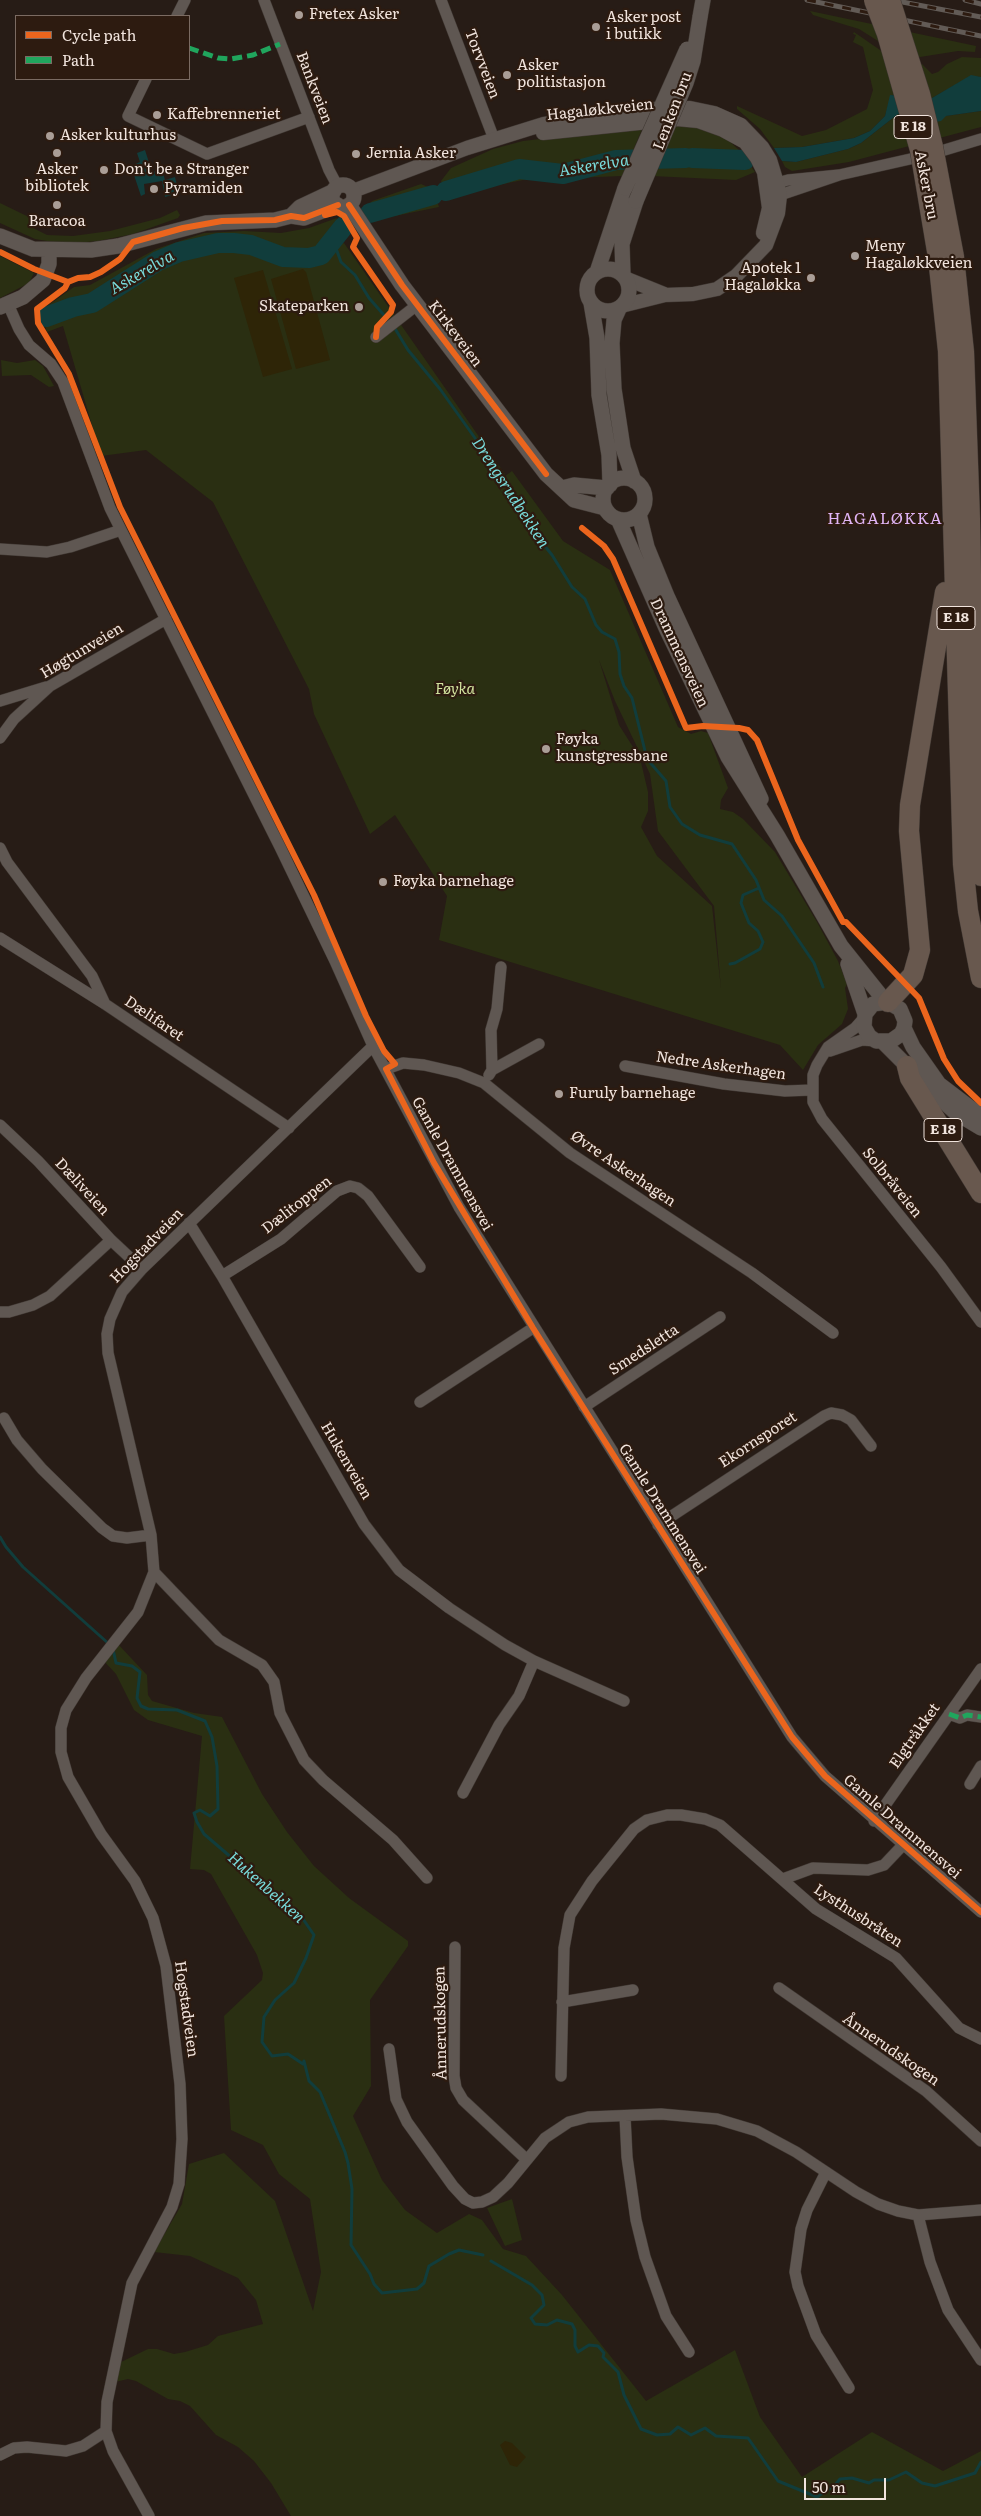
<!DOCTYPE html>
<meta charset="utf-8">
<style>
body{margin:0}
#map{position:relative;width:981px;height:2516px;overflow:hidden;background:#271c16;font-family:Literata,serif}
canvas{display:block}
.legend{position:absolute;left:15px;top:15px;width:175px;height:65px;box-sizing:border-box;background:#2d1b10;border:1px solid #7b6b62;margin:0;padding:6px 9px;list-style:none;font-size:15px;color:#f1e4dd}
.legend li{display:flex;align-items:center;gap:10px;height:25px}
.legend b{width:25px;border:1px solid #7b6b62}
.scale{position:absolute;left:804px;top:2478px;width:82px;height:22px;box-sizing:border-box;border:2px solid #f1e4dd;border-top:0;padding-left:6px;font-size:15px;line-height:18px;white-space:nowrap;color:#f1e4dd;-webkit-text-stroke:4px #2d1b10;paint-order:stroke}
</style>
<div id="map">
<canvas width="981" height="2516"></canvas>
<ul class="legend">
<li><b style="height:6px;background:#eb651d"></b>Cycle path</li>
<li><b style="height:6px;background:#20a55d"></b>Path</li>
</ul>
<div class="scale">50 m</div>
</div>
<script>
const ctx = document.querySelector('canvas').getContext('2d');
ctx.lineJoin = 'round';
function fillPath(path, color) {
  ctx.fillStyle = color;
  ctx.fill(path, 'evenodd');
}
function poly(rows) {
  const path = new Path2D();
  for (const r of rows) {
    if (r.length === 3) {
      path.moveTo(r[0] + r[2], r[1]);
      path.arc(r[0], r[1], r[2], 0, 2 * Math.PI);
      continue;
    }
    path.moveTo(r[0], r[1]);
    for (let i = 2; i < r.length; i += 2) path.lineTo(r[i], r[i + 1]);
  }
  return path;
}
function trace(path, color, width, dash) {
  ctx.strokeStyle = color;
  ctx.lineWidth = width;
  ctx.lineCap = dash ? 'butt' : 'round';
  ctx.setLineDash(dash || []);
  ctx.stroke(path);
}
function label(font, color, halo, rows, align = 'center') {
  ctx.font = font + ' Literata,serif';
  ctx.lineWidth = 4.5;
  ctx.setLineDash([]);
  ctx.textBaseline = 'middle';
  ctx.strokeStyle = halo;
  ctx.fillStyle = color;
  for (const [text, x, y, turn = 0] of rows) {
    ctx.save();
    ctx.translate(x, y);
    ctx.rotate((+turn || 0) * Math.PI / 180);
    ctx.textAlign = isNaN(turn) ? turn : align;
    if (halo) ctx.strokeText(text, 0, 0);
    ctx.fillText(text, 0, 0);
    ctx.restore();
  }
}
const green = poly([
 [810,11,976,46,975,52,958,51,920,57,878,41,859,29,813,15],
 [854,32,880,50,891,61,903,65,922,64,932,74,938,72,947,64,962,57,981,58,981,77,971,76,932,98,891,95,885,116,870,131,854,138,802,147,774,148,760,129,737,109,737,106,802,136,826,130,867,109,873,90,863,47,853,42,856,35,853,34],
 [981,111,981,127,849,162,792,171,785,167,782,161,796,162,848,149,861,143,898,114,946,116],
 [674,126,705,128,727,139,741,152,755,172,736,180,652,176],
 [643,127,622,176,523,180,488,187,447,200,441,181,451,168,493,149,523,141],
 [421,184,433,189,439,207,375,220,368,206,372,201],
 [0,203,33,219,29,226,47,235,73,236,110,231,160,218,177,210,180,215,178,218,133,234,98,241,65,244,35,239,0,223],
 [337,218,325,247,293,257,344,243,505,474,495,482,502,493,497,482,512,471,563,541,610,570,678,727,691,734,701,731,708,733,728,788,721,800,720,809,733,812,743,819,775,852,817,922,838,961,847,984,845,988,848,1009,842,1024,818,1045,803,1070,780,1045,439,940,447,896,395,815,370,834,314,714,309,689,213,502,146,450,101,456,63,326,47,332,40,311,74,287,90,285,156,249,204,233,244,231,281,233,309,228],
 [599,660,615,701,650,774,658,831,714,906,721,989,712,906,657,856,641,827,648,811,648,792,640,758,619,725],
 [0,256,34,273,29,283,0,298],
 [1,360,17,363,35,360,43,366,54,386,49,387,31,375,2,376],
 [116,1642,147,1675,148,1695,152,1701,194,1713,222,1717,262,1794,287,1832,314,1866,349,1898,408,1941,408,1946,370,2000,371,2086,353,2116,382,2180,405,2210,437,2233,469,2214,482,2220,503,2249,526,2256,562,2295,646,2401,735,2350,760,2417,802,2477,872,2432,943,2471,981,2451,981,2516,291,2516,271,2483,254,2461,238,2447,216,2435,190,2406,180,2401,168,2399,136,2381,128,2379,115,2382,119,2363,148,2349,157,2349,174,2354,185,2352,208,2345,218,2336,263,2324,256,2300,238,2278,190,2256,154,2252,182,2204,189,2164,224,2153,275,2201,313,2311,321,2272,310,2199,279,2174,263,2145,231,2130,224,2016,262,1980,263,1973,257,1955,211,1874,204,1870,190,1869,202,1736,148,1720,134,1710,116,1674,102,1659],
 [512,2199,522,2240,505,2246,487,2208]
]);
const sand = poly([
 [303,269,306,272,330,360,296,369,271,279],
 [263,270,292,369,263,377,234,278],
 [505,2441,512,2443,526,2457,517,2467,510,2465,500,2445]
]);
const water = poly([
 [971,75,981,77,981,111,946,116,941,121,904,128,902,115,898,114,861,143,848,149,796,162,782,161,774,148,802,147,854,138,870,131,885,116,890,95,932,98],
 [145,150,152,172,162,170,165,180,175,177,179,193,165,197,162,181,144,184,145,194,141,196,131,166,140,162,137,153]
]);
const stream = poly([
 [330,243,337,251,341,262,355,275,369,298,390,322],
 [394,327,408,350,440,389,512,490,528,525,552,555,572,587,585,599,596,625,602,632,615,639,619,652,620,674,624,686,632,698,647,759,666,781,670,807,682,824,700,835,732,844,756,880,764,900,782,916,814,963,823,987],
 [730,964,735,963,760,949,763,942,758,931,749,923,741,903,743,895,759,888],
 [0,1537,6,1547,23,1567,109,1644],
 [113,1649,116,1663,132,1666,140,1672,137,1698,141,1706,148,1709,177,1710,205,1721,212,1737,217,1766,218,1809,210,1816,200,1810,194,1813,197,1822,204,1834,303,1919,314,1935,306,1958,294,1983,275,2000,264,2017,262,2042,272,2056,288,2054,303,2064,304,2061,309,2081,320,2092,345,2152,348,2163,352,2189,351,2245,370,2274,374,2284,382,2293,417,2289,424,2283,429,2266,449,2254,459,2250,483,2255],
 [491,2261,532,2285,542,2295,544,2305,531,2318,535,2324,547,2325,557,2320,572,2324,575,2330,575,2346,578,2352,589,2345,598,2346,604,2353,603,2357,618,2372,624,2395,641,2429,657,2435,670,2434,678,2427,691,2435,705,2428,716,2436,748,2438,778,2481,817,2497,835,2485,840,2479,852,2478,869,2483,874,2480,889,2480,906,2472,922,2483,935,2486,975,2473,981,2462]
]);
const river = poly([
 [692,158,745,160],
 [446,191,519,169,563,174,616,160,686,158],
 [370,213,433,195],
 [46,317,73,307,92,303,158,261,179,252,218,243,234,243,251,245,283,257,309,258,321,255,344,226]
]);
const minor = poly([
 [264,0,329,170,338,187],
 [441,0,494,139],
 [177,16,185,0],
 [146,79,128,116,207,154,309,117],
 [839,175,788,180,777,183,768,190,780,195,839,175,928,155,981,139],
 [8,304,19,329,29,345,51,364,63,382,110,508,280,847,335,961,373,1046,459,1207,792,1737,825,1776,981,1912],
 [376,337,417,305],
 [0,549,47,552,70,547,121,530],
 [0,701,46,687],
 [0,738,14,719,50,686,166,619],
 [0,848,7,862,92,976,105,1004],
 [0,938,105,1004,289,1128],
 [864,1018,855,1028,828,1047,817,1065,813,1075,813,1102,822,1119,941,1267,981,1322],
 [830,1051,862,1040,876,1041],
 [625,1066,724,1084,785,1091,812,1090],
 [386,1069,403,1063,424,1065,459,1073,484,1083,570,1153,752,1273,833,1333],
 [492,1070,491,1030,497,1009,501,967],
 [489,1075,492,1070,539,1044],
 [0,1125,38,1161,111,1240,142,1269],
 [189,1223,222,1276,364,1524,399,1570,449,1608,505,1645,534,1661,624,1701],
 [222,1276,281,1239,337,1191,350,1186,358,1188,368,1196,420,1267],
 [0,1312,9,1312,33,1305,50,1296,111,1240],
 [420,1402,533,1328],
 [584,1407,720,1317],
 [4,1418,17,1440,42,1469,102,1528,113,1536,127,1538,151,1535],
 [658,1525,824,1416,831,1413,842,1415,851,1420,871,1446],
 [154,1572,219,1640,262,1665,274,1682,280,1713,304,1760,323,1780,393,1840,427,1878],
 [949,1714,960,1718,967,1715,981,1717],
 [970,1784,981,1766],
 [463,1793,499,1725,519,1696,534,1661],
 [874,1821,981,1669],
 [783,1879,813,1868,868,1870,884,1865,902,1846],
 [455,1947,454,2076,456,2088,463,2100,526,2159],
 [779,1988,926,2091,981,2141],
 [562,2002,633,1990],
 [389,2049,396,2099,407,2122,453,2186,465,2199,473,2203,482,2202,493,2197,508,2183,545,2138,569,2122,588,2117,661,2114,717,2119,757,2131,796,2152,856,2192,878,2204,898,2211,918,2215,981,2210],
 [561,2076,564,1948,570,1915,592,1881,634,1829,647,1820,667,1815,681,1815,705,1819,720,1825,816,1909,896,1958,959,2028,981,2039],
 [625,2116,627,2157,636,2220,645,2257,666,2316,689,2352],
 [826,2172,807,2210,801,2229,795,2272,798,2286,816,2335,849,2388],
 [918,2215,930,2262,948,2310,981,2360],
 [0,2455,14,2448,27,2447,66,2451,83,2446,106,2431],
 [149,2516,113,2451,106,2431,107,2402,132,2283,172,2207,179,2184,182,2139,180,2084,166,1966,153,1918,135,1881,101,1834,68,1777,61,1752,61,1728,66,1710,86,1678,138,1612,154,1572,151,1535,108,1353,107,1334,110,1319,122,1292,142,1269,373,1046]
]);
const tertiary = poly([
 [543,133,677,119,698,121,723,130,745,142,757,158,764,172,769,208,763,233],
 [353,191,467,148,544,124,655,109,690,108,714,113,741,125,762,147,770,160,777,183,780,195,778,213,766,245,736,276,717,289,693,294,665,295,625,305],
 [627,279,664,294]
]);
const secondary = poly([
 [700,17,703,0],
 [343,196,11],
 [349,205,402,285,546,474,574,500,605,508],
 [291,216,300,207,334,191],
 [0,236,33,249,91,250,118,246,206,223,275,220,291,216,304,218,338,205],
 [608,290,21],
 [597,272,625,188],
 [623,274,622,244,636,201],
 [591,303,597,338,599,395,609,455,610,485],
 [0,307,23,297,43,280,49,264,49,250],
 [619,309,614,320,612,343,614,389,623,448,634,481],
 [624,499,21],
 [562,488,574,485,607,488],
 [639,514,647,547,667,596,761,799],
 [618,519,666,628,728,757,777,835,841,946,885,1001],
 [848,964,865,1014,864,1027,869,1036,876,1041,891,1041,901,1034,904,1028,905,1021,900,1009,888,1002,873,1004,865,1014],
 [904,1028,913,1047,939,1084,981,1116],
 [884,1043,934,1093,956,1113,981,1128]
]);
const motorway = poly([
 [938,257,948,351,963,864,968,911,981,978],
 [954,257,964,352,970,519,975,795,981,876],
 [888,1002,913,975,920,950,909,831,910,805,945,592],
 [907,1066,910,1078,981,1193]
]);
const rail = poly([
 [807,0,981,36],
 [892,0,981,17],
 [965,0,981,4]
]);
const secondaryBridge = poly([
 [625,188,687,49],
 [636,201,686,83,693,61,700,17]
]);
const motorwayBridge = poly([
 [874,0,887,34,920,150,938,257],
 [890,0,920,94,933,147,954,257]
]);
const quiet = poly([
 [189,48,218,58,231,59,253,55,280,44],
 [949,1714,960,1718,967,1715,981,1717]
]);
const cycleway = poly([
 [349,205,402,285,546,474],
 [325,215,337,212,344,216,357,238,353,247,393,305,391,312,377,327,376,337],
 [0,252,34,269,68,282,78,278,90,277,101,272,120,259,133,242,183,228,222,221,275,220,291,216,304,218,338,205],
 [68,282,65,288,37,309,38,323,69,374,120,507,314,895,366,1016,384,1051,395,1064,386,1069,434,1163,533,1328,792,1737,825,1776,981,1912],
 [582,528,604,546,613,559,686,728,703,726,739,728,748,730,757,740,798,840,843,922,846,922,919,998,944,1059,958,1081,981,1103]
]);
const markers = [
 [299,15,5,"#aa9e97"],
 [596,27,5,"#aa9e97"],
 [507,75,5,"#aa9e97"],
 [157,115,5,"#aa9e97"],
 [50,136,5,"#aa9e97"],
 [57,153,5,"#aa9e97"],
 [356,154,5,"#aa9e97"],
 [104,170,5,"#aa9e97"],
 [154,189,5,"#aa9e97"],
 [57,205,5,"#aa9e97"],
 [855,256,5,"#aa9e97"],
 [811,278,5,"#aa9e97"],
 [359,307,5,"#aa9e97"],
 [546,749,5,"#aa9e97"],
 [383,882,5,"#aa9e97"],
 [559,1094,5,"#aa9e97"]
];
const shields = [
 [913,127,38],
 [956,618,38],
 [943,1130,38]
];
const shieldNames = [
 ["E 18",913,127],
 ["E 18",956,618],
 ["E 18",943,1130]
];
const poiNames = [
 ["Fretex Asker",309,15],
 ["Asker post",606,18],
 ["i butikk",606,35],
 ["Asker",517,66],
 ["politistasjon",517,83],
 ["Kaffebrenneriet",167,115],
 ["Asker kulturhus",60,136],
 ["Jernia Asker",366,154],
 ["Asker",57,170,"center"],
 ["bibliotek",57,187,"center"],
 ["Don't be a Stranger",114,170],
 ["Pyramiden",164,189],
 ["Baracoa",57,222,"center"],
 ["Meny",865,247],
 ["Hagaløkkveien",865,264],
 ["Apotek 1",801,269,"right"],
 ["Hagaløkka",801,286,"right"],
 ["Skateparken",349,307,"right"],
 ["Føyka",556,740],
 ["kunstgressbane",556,757],
 ["Føyka barnehage",393,882],
 ["Furuly barnehage",569,1094]
];
const streetNames = [
 ["Torvveien",482,64,69],
 ["Bankveien",314,88,69],
 ["Hagaløkkveien",600,110,-6],
 ["Lenken bru",673,111,-69],
 ["Asker bru",926,185,79],
 ["Kirkeveien",455,334,53],
 ["Høgtunveien",82,651,-31],
 ["Drammensveien",679,653,65],
 ["Dælifaret",154,1019,34],
 ["Nedre Askerhagen",721,1066,8],
 ["Gamle Drammensvei",452,1164,61],
 ["Øvre Askerhagen",623,1169,34],
 ["Solbråveien",892,1183,51],
 ["Dæliveien",82,1187,47],
 ["Dælitoppen",297,1205,-38],
 ["Hogstadveien",147,1246,-46],
 ["Smedsletta",644,1350,-33],
 ["Ekornsporet",758,1440,-33],
 ["Hukenveien",346,1461,60],
 ["Gamle Drammensvei",662,1509,58],
 ["Elgtråkket",915,1736,-55],
 ["Gamle Drammensvei",902,1827,41],
 ["Lysthusbråten",858,1916,33],
 ["Hogstadveien",186,2009,82],
 ["Ånnerudskogen",441,2023,-91],
 ["Ånnerudskogen",891,2050,35]
];
const parkNames = [
 ["Føyka",455,690]
];
const waterNames = [
 ["Askerelva",594,166,-9],
 ["Askerelva",142,273,-30],
 ["Drengsrudbekken",510,493,57],
 ["Hukenbekken",266,1888,42]
];
const neighbourhoodNames = [
 ["HAGALØKKA",885,519]
];
fillPath(green, '#2a2f12');
fillPath(sand, '#2e2507');
fillPath(water, '#113d3c');
trace(stream, '#113d3c', 3);
trace(river, '#113d3c', 20);
trace(minor, '#403833', 12);
trace(tertiary, '#403833', 15);
trace(secondary, '#403833', 16);
trace(motorway, '#403833', 21);
trace(minor, '#5f5752', 11);
trace(tertiary, '#5f5752', 14);
trace(secondary, '#5f5752', 15);
trace(motorway, '#68584e', 20);
trace(rail, '#625b56', 5);
trace(rail, '#2d1b10', 3, [9]);
trace(secondaryBridge, '#403833', 16, []);
trace(motorwayBridge, '#403833', 21, []);
trace(secondaryBridge, '#5f5752', 15);
trace(motorwayBridge, '#68584e', 20);
trace(quiet, '#20a55d', 5, [10, 5]);
trace(cycleway, '#eb651d', 6);
for (const [x, y, r, color] of markers) {
  const dot = new Path2D();
  dot.arc(x, y, r, 0, 2 * Math.PI);
  ctx.fillStyle = color;
  ctx.fill(dot);
  trace(dot, '#2d1b10', 2);
}
for (const [x, y, w] of shields) {
  const box = new Path2D();
  box.roundRect(x - w / 2, y - 11.5, w, 23, 4);
  ctx.fillStyle = '#2d1b10';
  ctx.fill(box);
  trace(box, '#f1e4dd', 1);
}
label('bold 14px', '#f1e4dd', null, shieldNames);
label('15px', '#f1e4dd', '#2d1b10', poiNames, 'left');
label('15px', '#f1e4dd', '#2d1b10', streetNames);
label('italic 15px', '#d3e49f', '#2d1b10', parkNames);
label('italic 16px', '#78dada', '#2d1b10', waterNames);
ctx.letterSpacing = '1px';
label('16px', '#e0b5f6', '#2d1b10', neighbourhoodNames);
ctx.letterSpacing = '0px';
</script>
